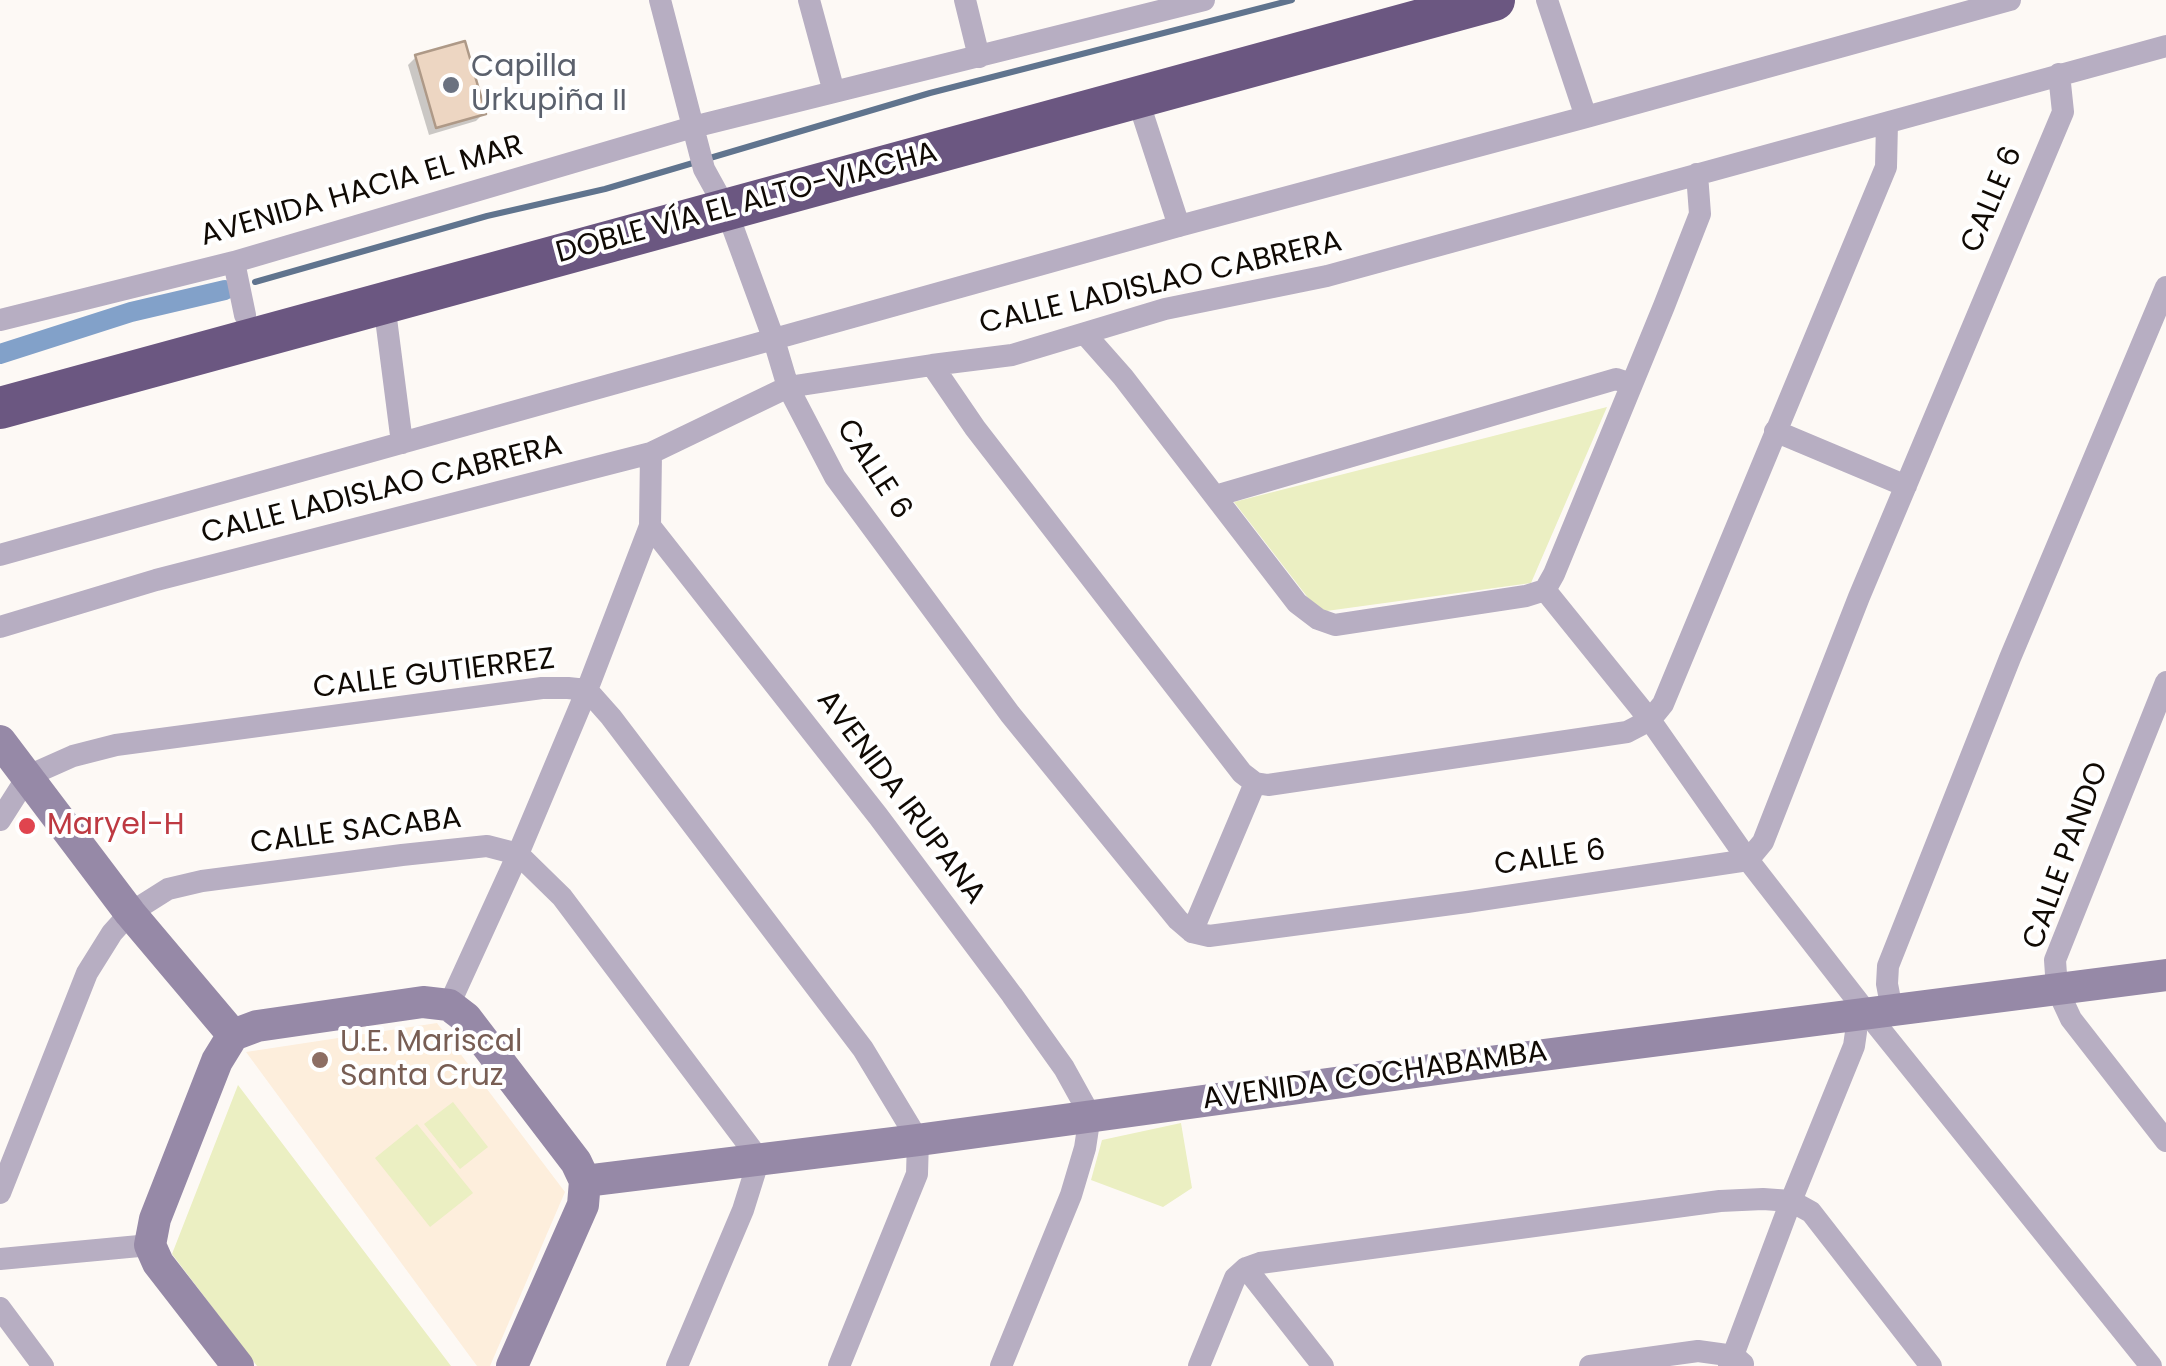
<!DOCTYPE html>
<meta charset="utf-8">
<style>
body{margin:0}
canvas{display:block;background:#fdf9f5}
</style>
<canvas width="2166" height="1366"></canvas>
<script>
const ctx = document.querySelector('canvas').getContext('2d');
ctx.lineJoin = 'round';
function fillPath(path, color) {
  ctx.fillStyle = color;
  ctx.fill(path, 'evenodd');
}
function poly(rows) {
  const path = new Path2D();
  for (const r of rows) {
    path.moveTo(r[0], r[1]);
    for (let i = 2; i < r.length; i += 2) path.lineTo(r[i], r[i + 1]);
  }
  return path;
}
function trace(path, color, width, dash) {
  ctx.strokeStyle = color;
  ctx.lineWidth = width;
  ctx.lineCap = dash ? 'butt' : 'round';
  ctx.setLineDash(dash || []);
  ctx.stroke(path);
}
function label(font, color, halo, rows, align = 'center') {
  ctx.font = font + ' Poppins,sans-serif';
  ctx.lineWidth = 8;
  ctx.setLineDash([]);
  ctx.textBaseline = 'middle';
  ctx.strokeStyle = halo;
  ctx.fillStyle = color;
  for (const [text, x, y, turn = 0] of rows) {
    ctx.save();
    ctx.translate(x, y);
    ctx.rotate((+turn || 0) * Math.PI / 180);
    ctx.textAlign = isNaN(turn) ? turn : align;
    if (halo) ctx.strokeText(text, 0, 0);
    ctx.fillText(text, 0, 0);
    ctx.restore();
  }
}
const built = poly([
 [437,1023,565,1192,490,1366,477,1366,246,1052]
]);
const green = poly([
 [1607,407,1531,583,1319,612,1234,502],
 [238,1085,451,1366,257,1366,172,1254],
 [453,1102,488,1147,460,1169,424,1124],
 [1181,1123,1192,1188,1163,1207,1091,1180,1102,1140],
 [417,1124,473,1193,430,1227,375,1158]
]);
const shadow = poly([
 [416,57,484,113,476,121,429,135,408,65]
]);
const stream = poly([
 [255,282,487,216,605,189,930,93,1292,0]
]);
const canal = poly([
 [0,354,131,312,225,290]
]);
const building = poly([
 [465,41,486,114,436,128,415,55,465,41]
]);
const street = poly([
 [660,0,704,169,726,209,774,340,788,387,835,477,1010,714,1178,920,1192,932,1209,936,1467,902,1748,860,1763,842,1859,597,2063,112,2059,74],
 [809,0,834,92],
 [965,0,979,57],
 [1547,0,1586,117],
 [1137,97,1179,226],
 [234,262,245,315],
 [384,303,402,443],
 [0,320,234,262,693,127,1204,0],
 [1085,334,1123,377,1297,603,1318,619,1335,625,1526,596,1545,590,1554,574,1664,306,1700,214,1697,174],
 [932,365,975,428,1242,773,1255,783,1268,785,1627,732,1650,720,1663,704,1886,167,1887,123],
 [1775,431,1906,486],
 [1215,496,1616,379,1631,384],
 [650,526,878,816,1012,995,1064,1068,1090,1115,1085,1148,1071,1195,1001,1366],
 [0,555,1179,226,1586,117,2010,0],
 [1545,590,1650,720,1748,860,1867,1013,2151,1366],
 [0,627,156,580,651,453,788,387,932,365,1012,355,1165,309,1327,276,2166,46],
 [2166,682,2055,960,2057,989,2071,1019,2166,1141],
 [0,820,28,776,73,756,116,745,542,688,568,688,587,690,611,717,863,1049,918,1140,917,1174,839,1366],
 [1192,932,1255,783],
 [449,1005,518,854,587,690,650,526,651,453],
 [1892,1010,1887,984,1888,966,2010,658,2166,287],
 [0,1193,87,973,112,933,130,913,168,889,202,881,402,855,487,846,518,854,562,897,759,1159,743,1210,677,1366],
 [0,1259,150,1245],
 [1246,1268,1323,1366],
 [0,1308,43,1366],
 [1199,1366,1235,1278,1246,1268,1260,1263,1720,1201,1763,1199,1791,1201,1811,1212,1931,1366],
 [1590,1366,1698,1351,1734,1356,1743,1364],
 [1729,1366,1791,1201,1854,1046,1856,1032,1853,1015]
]);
const secondary = poly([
 [0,741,130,913,233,1035],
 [585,1181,918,1140,1489,1062,2166,975],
 [238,1366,158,1263,150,1245,155,1219,217,1061,233,1035,257,1026,423,1002,449,1005,466,1018,576,1162,585,1181,583,1205,512,1366]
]);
const highway = poly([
 [0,408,1494,0]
]);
const markers = [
 [451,85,10,"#6b7280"],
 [27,826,10,"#e0444e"],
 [320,1060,10,"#8d6e63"]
];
const worshipNames = [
 ["Capilla",471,68],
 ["Urkupiña II",471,102]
];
const streetNames = [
 ["AVENIDA HACIA EL MAR",362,192,-16],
 ["CALLE 6",1993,200,-67],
 ["DOBLE VÍA EL ALTO-VIACHA",747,204,-15],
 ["CALLE LADISLAO CABRERA",1161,284,-13],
 ["CALLE 6",873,470,57],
 ["CALLE LADISLAO CABRERA",382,491,-14],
 ["CALLE GUTIERREZ",434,675,-7],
 ["AVENIDA IRUPANA",900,798,53],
 ["CALLE SACABA",356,832,-7],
 ["CALLE PANDO",2067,856,-70],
 ["CALLE 6",1550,859,-8],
 ["AVENIDA COCHABAMBA",1375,1077,-8]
];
const healthNames = [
 ["Maryel-H",47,826]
];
const educationNames = [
 ["U.E. Mariscal",340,1043],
 ["Santa Cruz",340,1077]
];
fillPath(built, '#fdeedc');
fillPath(green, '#ebefc2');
fillPath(shadow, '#0003');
trace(stream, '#60748e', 6);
trace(canal, '#82a1c9', 20);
fillPath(building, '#edd6c2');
trace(building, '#ae9987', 2.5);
trace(street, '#b7aec2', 22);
trace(secondary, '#9689a7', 32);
trace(highway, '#6b5781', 42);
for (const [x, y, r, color] of markers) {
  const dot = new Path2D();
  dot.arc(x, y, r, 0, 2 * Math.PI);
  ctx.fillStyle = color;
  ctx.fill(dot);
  trace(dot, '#fff', 4);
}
label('30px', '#5b616d', '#fff', worshipNames, 'left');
label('30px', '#100a04', '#fff', streetNames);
label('30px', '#be3a42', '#fff', healthNames, 'left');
label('30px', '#785e54', '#fff', educationNames, 'left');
</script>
